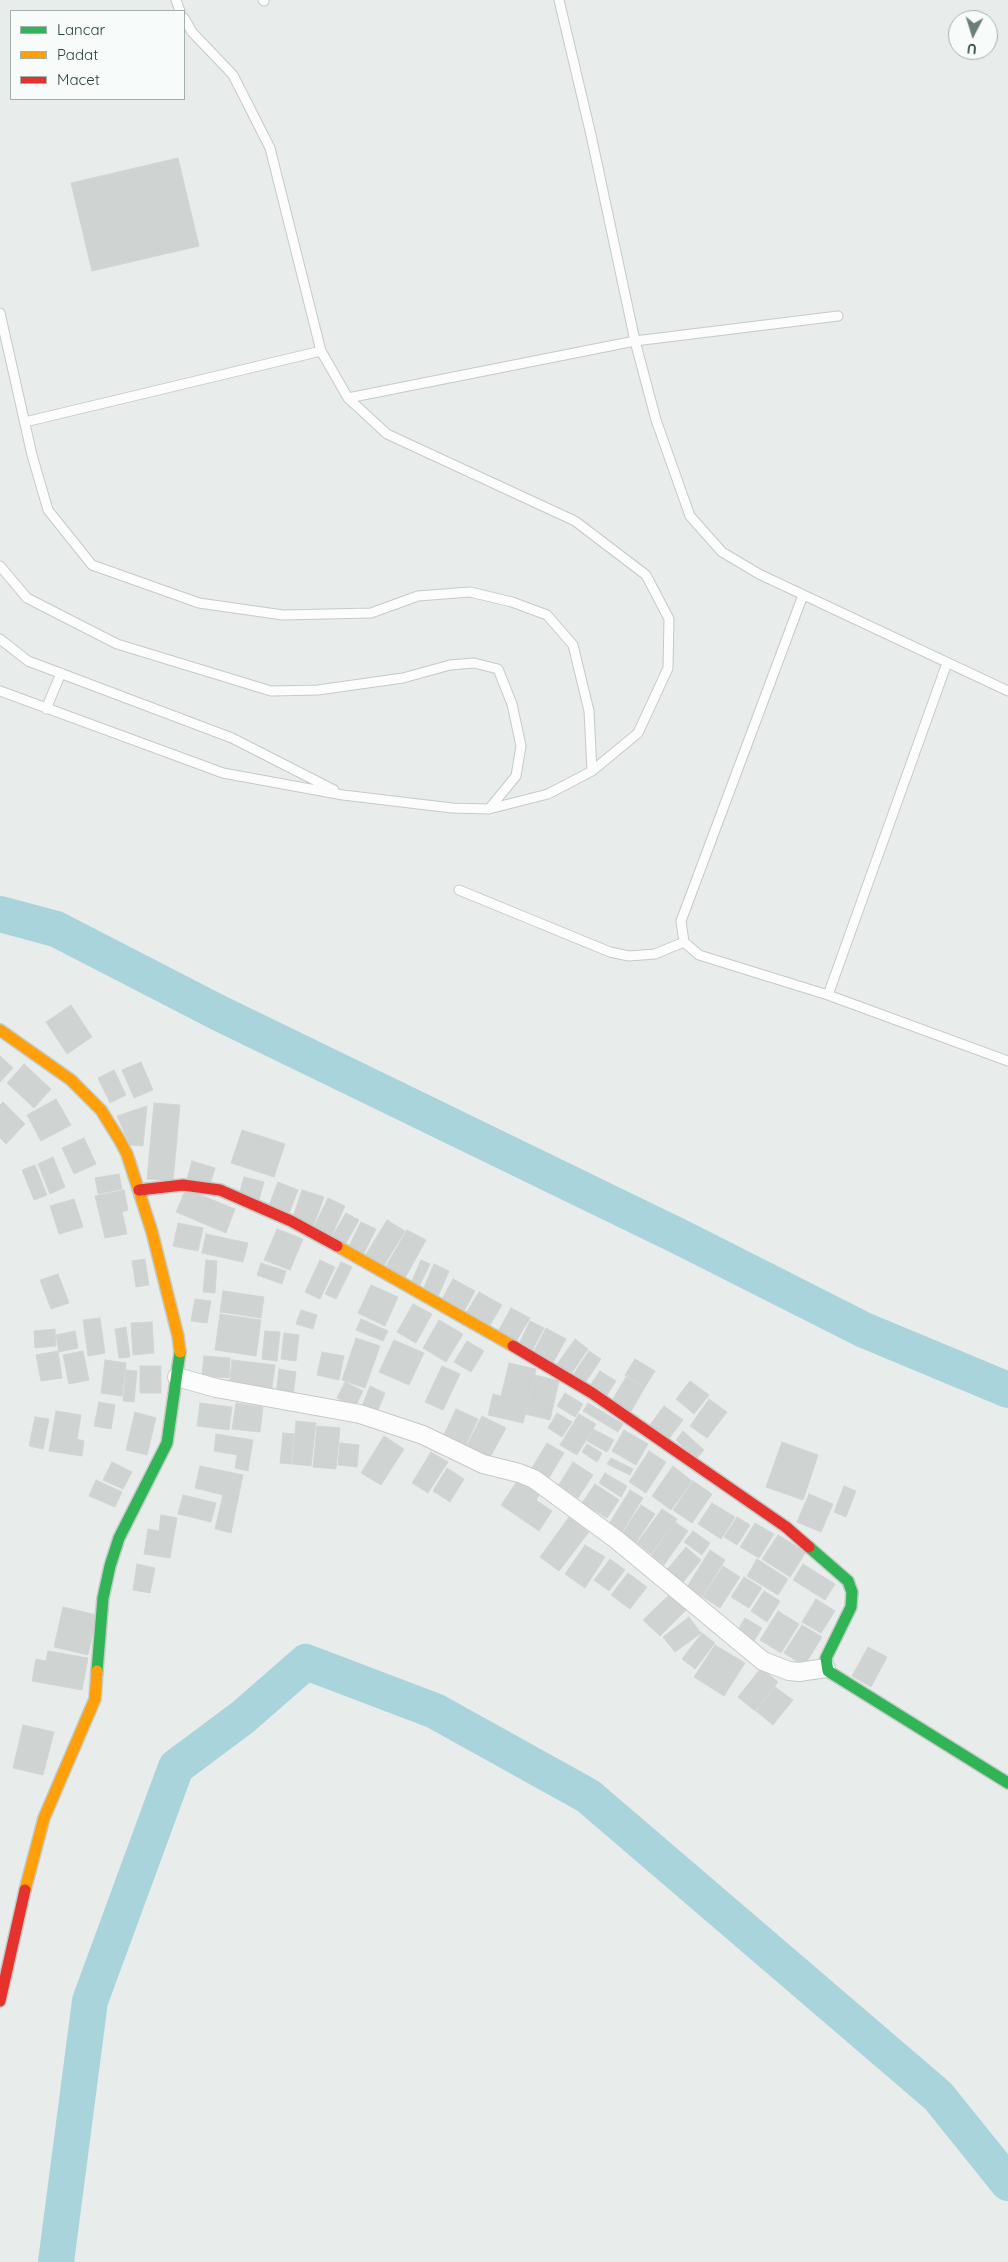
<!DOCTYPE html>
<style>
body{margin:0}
#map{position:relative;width:1008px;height:2262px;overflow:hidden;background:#e8edeb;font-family:Quicksand,sans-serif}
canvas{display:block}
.legend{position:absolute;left:10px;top:10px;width:175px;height:90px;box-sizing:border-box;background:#f7fbf9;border:1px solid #a3b1ad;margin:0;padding:6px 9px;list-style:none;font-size:15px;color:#24423a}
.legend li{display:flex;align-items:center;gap:10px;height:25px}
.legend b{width:25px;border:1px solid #a3b1ad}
.north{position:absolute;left:948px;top:10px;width:50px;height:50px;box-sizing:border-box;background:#f7fbf9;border:1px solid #a3b1ad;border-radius:50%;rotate:185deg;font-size:14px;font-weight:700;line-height:20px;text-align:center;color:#24423a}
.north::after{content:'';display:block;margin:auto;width:18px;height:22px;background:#697e78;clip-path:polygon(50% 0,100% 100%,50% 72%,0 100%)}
</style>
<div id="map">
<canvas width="1008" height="2262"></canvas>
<ul class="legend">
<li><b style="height:6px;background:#30b455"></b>Lancar</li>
<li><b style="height:6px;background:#ff9f0a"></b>Padat</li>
<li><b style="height:6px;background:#e5322d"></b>Macet</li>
</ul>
<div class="north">U</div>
</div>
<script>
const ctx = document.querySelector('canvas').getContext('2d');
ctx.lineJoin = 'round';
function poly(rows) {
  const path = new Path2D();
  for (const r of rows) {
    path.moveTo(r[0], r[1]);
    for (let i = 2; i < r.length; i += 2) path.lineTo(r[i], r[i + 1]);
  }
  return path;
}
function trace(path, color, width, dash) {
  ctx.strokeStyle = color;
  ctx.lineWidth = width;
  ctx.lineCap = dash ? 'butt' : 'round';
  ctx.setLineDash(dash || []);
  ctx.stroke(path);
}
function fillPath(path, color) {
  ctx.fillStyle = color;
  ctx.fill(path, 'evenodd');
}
const river = poly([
 [0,914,56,929,219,1013,680,1237,864,1330,1008,1390],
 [56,2262,90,2001,176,1767,243,1717,306,1662,435,1711,588,1796,938,2096,1008,2183]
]);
const building = poly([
 [178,158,199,246,92,271,71,183,178,158],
 [71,1005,92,1037,67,1054,46,1022,71,1005],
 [0,1056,13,1068,0,1082,0,1056],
 [141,1062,153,1090,134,1098,122,1070,141,1062],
 [24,1064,51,1089,34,1108,7,1083,24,1064],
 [114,1070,126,1095,110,1103,98,1078,114,1070],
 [56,1099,71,1125,41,1141,27,1115,56,1099],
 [3,1102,25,1124,6,1144,0,1138,0,1105,3,1102],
 [154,1103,180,1105,173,1181,147,1179,154,1103],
 [147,1106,143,1146,130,1145,117,1116,147,1106],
 [242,1130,285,1144,274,1177,231,1163,242,1130],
 [84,1138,96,1164,74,1174,62,1148,84,1138],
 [53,1157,65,1187,50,1194,38,1164,53,1157],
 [192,1161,215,1168,210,1185,187,1179,192,1161],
 [35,1165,47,1195,34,1200,22,1170,35,1165],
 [119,1174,122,1189,98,1194,95,1178,119,1174],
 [244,1177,264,1182,259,1200,239,1195,244,1177],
 [278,1182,298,1190,288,1216,268,1208,278,1182],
 [186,1189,235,1209,226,1233,176,1212,186,1189],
 [124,1190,128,1210,122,1212,127,1234,105,1238,95,1196,124,1190],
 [302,1190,324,1197,313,1227,292,1220,302,1190],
 [328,1198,345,1206,332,1235,314,1227,328,1198],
 [74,1199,83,1227,59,1234,50,1206,74,1199],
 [346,1213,359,1220,344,1247,330,1240,346,1213],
 [387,1220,405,1231,383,1267,365,1256,387,1220],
 [361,1222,376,1229,363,1255,348,1248,361,1222],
 [178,1223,203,1228,198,1251,173,1246,178,1223],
 [277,1229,303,1239,290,1270,264,1260,277,1229],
 [407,1230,426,1240,405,1278,385,1268,407,1230],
 [206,1234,248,1243,243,1262,202,1253,206,1234],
 [145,1259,149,1285,136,1287,132,1261,145,1259],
 [206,1260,217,1261,215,1293,203,1292,206,1260],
 [320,1260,335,1267,320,1299,305,1292,320,1260],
 [421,1260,430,1264,418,1289,410,1285,421,1260],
 [341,1262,352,1267,336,1299,325,1294,341,1262],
 [261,1263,286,1271,282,1284,257,1275,261,1263],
 [434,1264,449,1271,437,1299,422,1292,434,1264],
 [58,1274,69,1303,51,1309,40,1280,58,1274],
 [453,1279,475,1291,463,1313,441,1301,453,1279],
 [371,1285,398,1297,385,1326,358,1313,371,1285],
 [223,1291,264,1297,261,1318,220,1312,223,1291],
 [479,1292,502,1305,487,1330,464,1316,479,1292],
 [195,1299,211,1301,207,1323,191,1321,195,1299],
 [413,1304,432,1314,416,1343,397,1332,413,1304],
 [511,1308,530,1318,514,1345,496,1335,511,1308],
 [301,1310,317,1315,313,1329,296,1324,301,1310],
 [220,1314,261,1320,256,1356,215,1350,220,1314],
 [100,1318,105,1353,88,1356,83,1320,100,1318],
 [361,1319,388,1331,383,1341,356,1330,361,1319],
 [439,1320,463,1334,446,1362,423,1348,439,1320],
 [530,1321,544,1328,532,1351,519,1344,530,1321],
 [152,1322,154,1353,133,1355,131,1323,152,1322],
 [126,1327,130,1357,119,1358,115,1329,126,1327],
 [546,1328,566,1339,552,1365,532,1355,546,1328],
 [55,1329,56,1346,35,1348,34,1331,55,1329],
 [75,1331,78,1348,59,1352,56,1335,75,1331],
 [265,1331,280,1332,277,1361,262,1359,265,1331],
 [284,1333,299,1335,296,1361,281,1359,284,1333],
 [356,1338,380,1346,365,1388,342,1380,356,1338],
 [575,1339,588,1349,569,1377,555,1367,575,1339],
 [394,1340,424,1353,409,1385,379,1372,394,1340],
 [467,1341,484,1351,471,1372,454,1362,467,1341],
 [58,1351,62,1378,41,1381,36,1355,58,1351],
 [83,1351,89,1380,69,1384,63,1355,83,1351],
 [589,1351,601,1359,585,1383,573,1375,589,1351],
 [322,1352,344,1356,339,1380,317,1375,322,1352],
 [204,1356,230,1358,229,1378,202,1376,204,1356],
 [635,1359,655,1371,645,1387,625,1375,635,1359],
 [105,1360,126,1363,122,1396,101,1393,105,1360],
 [232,1360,275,1365,271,1394,229,1389,232,1360],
 [509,1363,536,1369,523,1423,488,1415,493,1394,501,1396,509,1363],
 [140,1366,161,1366,161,1393,140,1393,140,1366],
 [442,1366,460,1374,443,1410,425,1402,442,1366],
 [279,1369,296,1372,293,1397,276,1395,279,1369],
 [126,1370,137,1371,134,1402,123,1401,126,1370],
 [600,1371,616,1381,605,1398,588,1388,600,1371],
 [535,1375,559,1381,550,1420,525,1414,535,1375],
 [626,1377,645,1387,629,1415,610,1404,626,1377],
 [690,1381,709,1395,694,1414,676,1399,690,1381],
 [345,1382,363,1391,355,1407,337,1398,345,1382],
 [370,1386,385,1393,376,1415,361,1409,370,1386],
 [565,1393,583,1404,575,1417,557,1406,565,1393],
 [709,1399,727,1412,707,1438,690,1426,709,1399],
 [99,1402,115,1405,111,1429,94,1426,99,1402],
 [200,1403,232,1407,229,1430,197,1426,200,1403],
 [236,1403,263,1407,260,1432,232,1429,236,1403],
 [588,1403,623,1424,618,1432,583,1411,588,1403],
 [664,1406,683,1420,668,1440,649,1426,664,1406],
 [456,1409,478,1419,463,1451,441,1441,456,1409],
 [56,1411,81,1415,77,1439,84,1441,82,1456,49,1451,56,1411],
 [135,1412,156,1418,147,1455,126,1450,135,1412],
 [557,1413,572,1422,562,1437,548,1428,557,1413],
 [579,1414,596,1424,577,1455,560,1445,579,1414],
 [482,1416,506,1428,487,1463,464,1451,482,1416],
 [35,1417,49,1419,43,1449,29,1446,35,1417],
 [296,1421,316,1423,311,1466,292,1464,296,1421],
 [317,1426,340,1428,336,1469,313,1467,317,1426],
 [593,1429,614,1440,607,1452,587,1441,593,1429],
 [624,1430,648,1444,636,1465,612,1451,624,1430],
 [683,1431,704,1450,696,1459,676,1440,683,1431],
 [283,1433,294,1434,291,1464,280,1463,283,1433],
 [216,1434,253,1440,248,1471,235,1468,237,1455,214,1451,216,1434],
 [384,1436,404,1449,381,1485,361,1473,384,1436],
 [782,1442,818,1455,803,1500,766,1487,782,1442],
 [340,1443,359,1445,357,1467,338,1465,340,1443],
 [547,1443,564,1453,547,1481,530,1471,547,1443],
 [587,1444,602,1453,597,1462,582,1452,587,1444],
 [649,1451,666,1462,646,1493,629,1482,649,1451],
 [431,1452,448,1462,428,1493,412,1483,431,1452],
 [611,1458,633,1469,630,1475,607,1464,611,1458],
 [112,1462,132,1472,123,1489,103,1480,112,1462],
 [573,1462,593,1475,578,1498,558,1486,573,1462],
 [200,1466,243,1475,231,1533,215,1529,223,1495,195,1488,200,1466],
 [673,1466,692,1481,671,1510,652,1496,673,1466],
 [447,1468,464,1479,450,1502,433,1491,447,1468],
 [605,1473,627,1486,621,1497,599,1483,605,1473],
 [96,1480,122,1492,115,1507,89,1496,96,1480],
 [518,1480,540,1494,536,1500,552,1511,539,1531,501,1505,518,1480],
 [693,1481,712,1494,692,1523,673,1510,693,1481],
 [595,1484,619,1500,607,1518,582,1503,595,1484],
 [844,1486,856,1491,846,1517,834,1512,844,1486],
 [630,1490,643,1498,622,1532,609,1524,630,1490],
 [809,1494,833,1504,821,1532,797,1522,809,1494],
 [183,1495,216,1503,211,1522,178,1514,183,1495],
 [712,1503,735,1517,721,1539,698,1524,712,1503],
 [641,1505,655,1514,635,1544,621,1535,641,1505],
 [662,1509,677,1519,651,1554,637,1543,662,1509],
 [161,1515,177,1518,170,1558,144,1554,148,1529,159,1531,161,1515],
 [569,1517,589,1532,559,1571,540,1557,569,1517],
 [737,1517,750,1525,737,1545,724,1537,737,1517],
 [675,1522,688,1531,664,1565,651,1556,675,1522],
 [755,1523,774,1534,759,1558,740,1547,755,1523],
 [693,1531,710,1543,702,1555,684,1542,693,1531],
 [778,1535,806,1552,790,1577,762,1559,778,1535],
 [585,1545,605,1557,585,1588,565,1574,585,1545],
 [686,1547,701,1560,680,1586,664,1573,686,1547],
 [710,1550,725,1560,702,1597,687,1587,710,1550],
 [610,1559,625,1570,609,1591,594,1580,610,1559],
 [757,1559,788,1579,778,1595,747,1576,757,1559],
 [137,1564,155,1568,150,1593,133,1590,137,1564],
 [803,1564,835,1584,825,1600,793,1580,803,1564],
 [723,1566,740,1577,720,1608,703,1597,723,1566],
 [628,1573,647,1587,630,1609,611,1595,628,1573],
 [744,1577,762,1588,749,1608,731,1597,744,1577],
 [764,1591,780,1601,767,1622,751,1611,764,1591],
 [672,1592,688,1608,660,1636,643,1620,672,1592],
 [816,1599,835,1611,821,1633,802,1622,816,1599],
 [63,1607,97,1615,88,1655,54,1647,63,1607],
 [778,1611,799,1624,781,1653,760,1640,778,1611],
 [689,1617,701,1633,675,1652,663,1637,689,1617],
 [745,1618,762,1628,752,1644,736,1633,745,1618],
 [802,1625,822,1637,804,1666,784,1653,802,1625],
 [702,1633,715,1643,695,1669,682,1659,702,1633],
 [715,1645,745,1663,724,1696,694,1677,715,1645],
 [868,1647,887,1657,871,1687,852,1676,868,1647],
 [48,1651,88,1658,82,1690,32,1681,36,1659,46,1661,48,1651],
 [761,1668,778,1682,755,1711,738,1697,761,1668],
 [775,1687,793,1700,773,1725,756,1711,775,1687],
 [23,1725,54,1732,43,1775,13,1768,23,1725]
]);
const lane = poly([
 [176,0,180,11],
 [263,0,264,1],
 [559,0,591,135,635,341,656,420,690,516,722,552,759,574,1008,691],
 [0,313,32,455,48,510,92,565,199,603,283,615,371,613,418,596,470,592,512,602,547,615,573,645,589,711,592,771],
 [348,398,635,341,838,316],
 [25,422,321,351],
 [0,566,27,598,117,644,271,691,318,690,403,678,450,665,474,663,498,669,512,704,521,746,516,776,489,809],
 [803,595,681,921,684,942,699,955,828,995,1008,1061],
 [0,639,28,661,232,738,334,790],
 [0,691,223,773,343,795,452,808,489,809,548,794,592,771,638,733,668,668,669,619,646,575,575,521,387,434,348,398,321,351,270,148,233,75,192,32,184,18],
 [46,709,61,673],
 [459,890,610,952,629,956,655,954,684,942],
 [828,995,947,663]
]);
const street = poly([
 [177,1377,216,1388,360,1414,423,1435,483,1464,519,1473,534,1479,617,1540,763,1661,789,1671,799,1672,826,1668]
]);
const fast = poly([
 [809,1547,848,1581,852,1592,851,1607,826,1658,828,1671,1008,1783],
 [97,1671,103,1598,110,1566,119,1538,167,1443,180,1352]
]);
const slow = poly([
 [0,1030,71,1080,101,1110,119,1139,127,1154,152,1232,178,1336,180,1352],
 [337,1246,513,1346],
 [25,1890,44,1818,95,1699,97,1671]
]);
const jam = poly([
 [139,1190,183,1185,220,1190,291,1221,337,1246],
 [513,1346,592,1393,786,1527,809,1547],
 [0,2001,25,1890]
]);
trace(river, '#a9d4db', 36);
fillPath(building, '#cfd4d2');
trace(building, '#d1d6d4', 1);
trace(lane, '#c5cac8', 11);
trace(street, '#c5cac8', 20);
trace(fast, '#c3cbc8', 14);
trace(slow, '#c3cbc8', 14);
trace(jam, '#c3cbc8', 14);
trace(lane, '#fcfcfc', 9);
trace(street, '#fcfcfc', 18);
trace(fast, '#30b455', 11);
trace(slow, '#ff9f0a', 11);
trace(jam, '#e5322d', 11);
</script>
